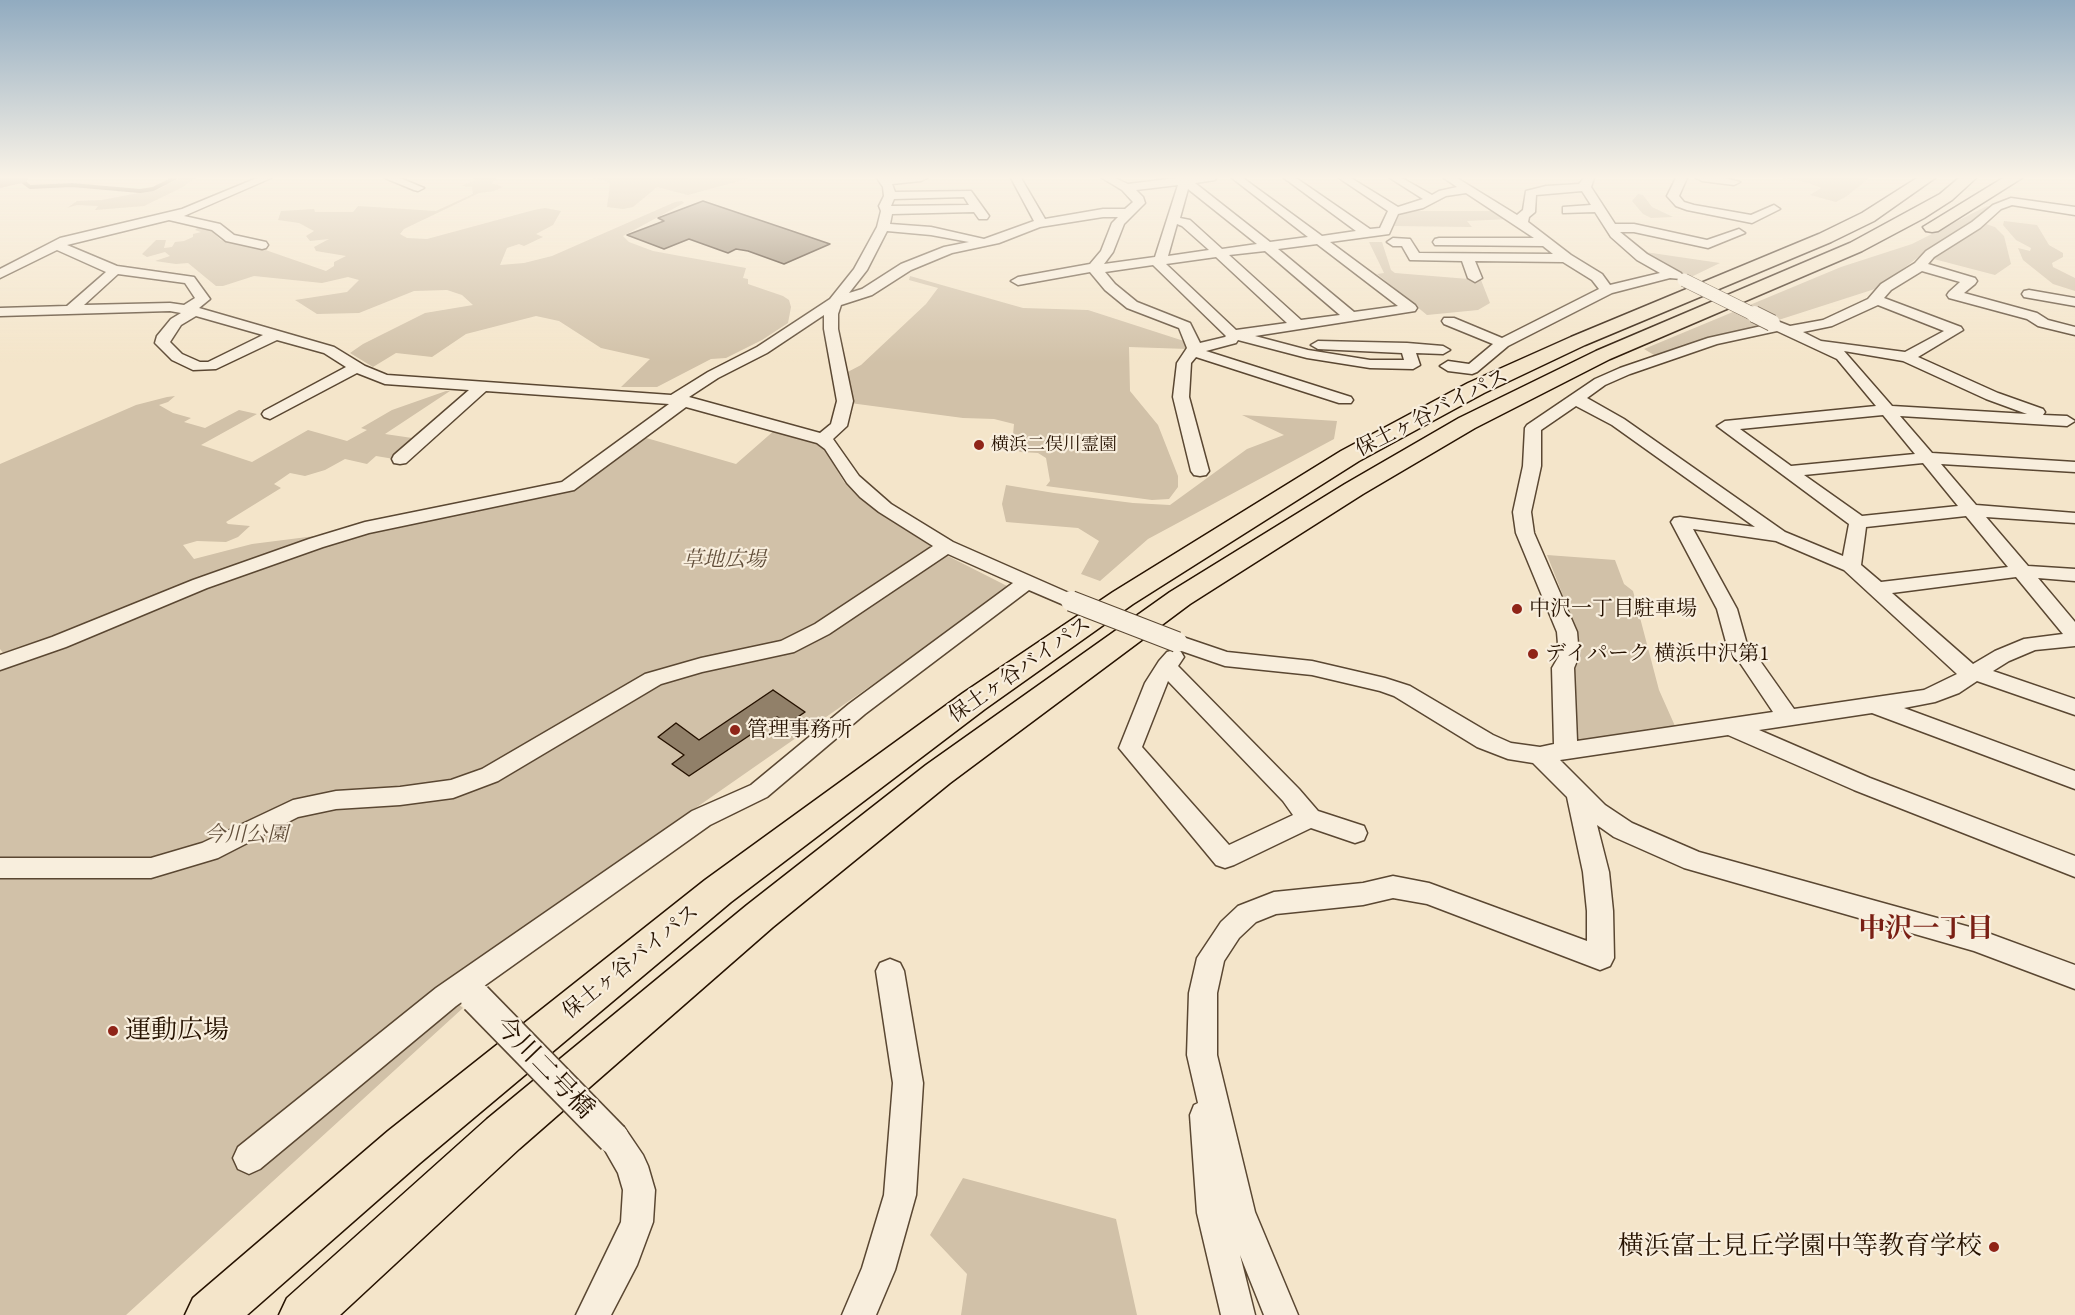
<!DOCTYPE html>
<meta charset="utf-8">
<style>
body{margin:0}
canvas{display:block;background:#f4e5ca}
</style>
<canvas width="2075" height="1315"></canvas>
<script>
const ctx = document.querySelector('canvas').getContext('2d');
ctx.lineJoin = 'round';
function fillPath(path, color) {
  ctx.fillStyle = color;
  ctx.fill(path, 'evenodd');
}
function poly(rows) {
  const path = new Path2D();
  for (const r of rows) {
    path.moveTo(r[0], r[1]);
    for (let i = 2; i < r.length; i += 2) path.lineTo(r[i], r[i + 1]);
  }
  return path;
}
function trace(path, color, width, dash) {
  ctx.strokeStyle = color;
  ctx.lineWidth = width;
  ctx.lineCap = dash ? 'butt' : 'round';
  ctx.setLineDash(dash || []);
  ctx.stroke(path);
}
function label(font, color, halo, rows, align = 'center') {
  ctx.font = font + ' "EB Garamond","Noto Serif JP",serif';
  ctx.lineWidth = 4.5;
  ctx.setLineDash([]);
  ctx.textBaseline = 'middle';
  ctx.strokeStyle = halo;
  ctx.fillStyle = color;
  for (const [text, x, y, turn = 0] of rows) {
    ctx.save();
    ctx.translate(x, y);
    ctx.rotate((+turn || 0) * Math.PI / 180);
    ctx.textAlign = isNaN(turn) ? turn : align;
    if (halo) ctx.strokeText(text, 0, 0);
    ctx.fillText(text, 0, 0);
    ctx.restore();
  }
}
const green = poly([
 [180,178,196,178,181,188,144,206,95,210,98,206,77,205,67,208,77,201,102,200,159,189],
 [472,178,497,178,492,183,503,187,494,191,479,193,404,229,400,234,407,238,427,239,534,210,545,208,561,211,553,225,536,234,543,237,524,246,519,244,507,248,500,265,524,263,552,256,675,202,682,201,684,203,623,236,629,242,653,251,746,268,743,278,748,279,748,284,783,296,789,300,791,307,788,323,762,340,726,358,711,359,657,387,621,387,650,359,601,348,559,321,536,316,466,334,432,357,396,353,373,367,350,353,363,344,425,313,473,305,462,295,447,290,414,291,359,313,317,314,295,300,347,292,359,280,348,277,322,283,254,276,223,286,216,286,188,263,176,264,155,261,170,256,165,252,147,257,142,254,156,240,166,240,164,248,172,247,175,242,184,241,193,237,193,234,201,232,195,230,198,227,208,228,221,240,243,246,254,246,326,271,334,266,334,262,346,256,316,251,314,247,329,239,310,241,306,236,314,231,299,223,278,220,281,211,314,209,315,212,353,212,358,206,436,211,473,194,472,187,461,186,475,180],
 [593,178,750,178,688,195,657,187,633,207,623,209,607,207,610,184,604,180],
 [1783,178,1869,178,1847,196,1836,202,1810,195,1821,188,1809,183],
 [1638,194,1643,195,1652,207,1673,217,1651,218,1643,214,1632,201],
 [1987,206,1992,207,1925,252,1878,288,1766,324,1654,355,1644,349,1841,267,1912,244],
 [1413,211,1499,211,1509,219,1467,221,1472,227,1394,226,1398,214],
 [2004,221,2037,225,2049,245,2063,253,2063,257,2052,263,2053,267,2075,278,2075,291,2053,284,2023,260,2018,248,2030,251,2031,248,2016,240,2003,225],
 [1983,223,1995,227,2004,236,2011,264,1995,275,1930,258],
 [1369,242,1382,242,1391,270,1395,273,1481,280,1490,303,1478,310,1427,315,1377,274,1384,273],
 [1645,252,1720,263,1689,278,1660,264],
 [910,276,1023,308,1088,310,1187,342,1188,349,1129,347,1130,391,1158,425,1178,476,1178,487,1169,499,1152,500,1046,486,1050,481,1046,458,1038,453,1020,452,1012,445,1014,424,994,419,963,418,850,403,842,375,861,365,926,304,938,288,909,280],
 [446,391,450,391,385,434,419,439,394,459,376,456,367,464,345,459,325,470,305,476,290,473,274,484,281,488,226,522,228,524,250,526,238,537,226,542,197,541,183,545,194,559,252,544,323,535,5,655,0,649,0,464,136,405,167,397,175,396,168,402,159,405,173,413,191,418,184,422,205,428,239,410,257,414,201,445,252,462,308,430,347,441,367,430,361,428,392,410],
 [1242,415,1337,421,1334,439,1148,539,1100,581,1081,574,1099,541,1078,528,1006,522,1002,504,1006,485,1054,493,1133,503,1170,505,1247,449,1284,435],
 [776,429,811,440,825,450,844,482,868,505,938,551,1011,588,439,987,463,1008,126,1315,0,1315,0,669,209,586,285,559,372,531,577,489,643,437,736,464],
 [1547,555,1615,560,1624,584,1633,591,1659,690,1675,726,1578,741,1573,672,1579,661,1575,626],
 [963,1178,1116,1219,1137,1315,961,1315,967,1274,930,1235]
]);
const stream = poly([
 [18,178,30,187,72,185,140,191,153,189,175,178]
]);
const river = poly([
 [0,178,29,178,26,182,0,188,0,178]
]);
const building = poly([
 [703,201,792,231,830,244,784,264,748,251,736,249,728,253,689,239,664,249,627,235,664,221,658,218,703,201],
 [773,690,805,712,789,723,777,717,689,776,672,764,684,755,658,737,676,723,699,740,773,690]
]);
const minor = poly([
 [257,178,271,178,184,216,220,224,234,235,266,242,268,245,266,248,262,249,226,241,212,230,169,220,67,245,117,266,194,277,210,299,199,308,334,347,365,366,387,375,671,395,708,372,757,347,830,299,854,269,877,227,881,211,879,206,884,196,883,187,877,178,927,178,921,181,892,184,895,192,971,191,989,216,987,219,979,219,974,212,892,214,890,224,931,227,984,239,1034,221,1011,178,1021,178,1045,219,1103,209,1125,209,1133,202,1122,190,1102,178,1115,178,1128,184,1176,178,1216,178,1215,180,1195,183,1270,242,1308,237,1232,178,1243,178,1322,236,1356,231,1284,178,1296,178,1370,229,1380,228,1388,211,1339,178,1351,178,1398,207,1423,199,1390,178,1402,178,1432,195,1439,191,1457,187,1444,178,1457,178,1517,215,1523,210,1526,191,1546,186,1579,184,1584,178,1594,178,1591,187,1615,224,1634,224,1707,240,1739,229,1745,233,1708,248,1634,232,1620,232,1647,254,1681,273,1683,276,1681,279,1670,278,1612,293,1508,346,1477,372,1472,374,1448,371,1440,366,1448,361,1469,364,1493,344,1444,324,1442,321,1444,318,1454,318,1502,338,1599,289,1592,280,1563,262,1475,261,1482,278,1475,282,1468,278,1462,261,1410,260,1402,246,1393,246,1387,242,1393,238,1410,239,1419,253,1553,254,1543,246,1435,245,1433,242,1435,239,1439,238,1534,238,1466,193,1446,196,1423,208,1398,214,1389,234,1330,242,1415,305,1417,308,1415,311,1255,336,1308,350,1370,360,1404,360,1402,353,1318,349,1311,345,1318,341,1407,343,1443,346,1450,350,1443,354,1416,353,1420,365,1413,369,1370,368,1307,358,1238,340,1236,343,1206,351,1351,397,1353,400,1351,403,1339,403,1196,357,1191,363,1189,397,1209,471,1206,475,1200,476,1194,475,1191,471,1173,397,1177,363,1187,348,1179,328,1127,308,1105,290,1090,272,1018,285,1011,281,1018,277,1090,264,1101,251,1112,223,1118,217,1103,217,1040,227,999,243,952,253,911,270,872,295,841,305,838,314,838,329,853,401,847,426,833,439,859,476,891,504,953,542,1078,597,1081,601,1078,605,1071,607,1064,605,1029,590,865,714,767,797,710,825,456,1006,260,1169,249,1174,238,1169,233,1158,238,1147,436,988,692,811,751,785,849,704,1013,583,948,554,829,634,794,652,702,672,661,684,498,781,453,798,400,805,336,809,298,817,218,858,151,878,0,878,0,858,151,858,202,843,293,800,336,791,400,787,451,780,482,769,645,674,701,658,781,641,815,624,933,546,879,512,860,497,847,483,825,449,817,443,686,407,574,490,369,533,323,547,207,588,66,647,0,670,0,655,52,637,193,580,309,539,365,522,562,482,669,404,486,391,406,463,400,464,394,463,392,459,394,455,469,390,385,384,357,373,270,419,264,417,262,414,264,411,346,367,324,353,277,340,216,369,193,370,172,360,155,343,157,336,171,319,181,313,170,311,0,316,0,308,67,306,106,272,57,250,0,278,0,269,60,238,182,209,257,178],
 [1178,185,1155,257,1104,264,1113,252,1124,224,1145,203,1143,197,1136,190,1178,185],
 [1188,189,1257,244,1222,249,1190,220,1180,218,1188,189],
 [1582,191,1591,205,1563,207,1563,213,1595,212,1611,237,1637,260,1660,273,1610,285,1602,274,1571,255,1528,222,1529,217,1535,212,1536,195,1582,191],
 [964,197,969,205,891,206,894,199,964,197],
 [1177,224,1182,226,1209,250,1168,256,1177,224],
 [887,231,931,235,969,242,944,247,901,264,862,289,849,293,867,270,887,231],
 [1317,244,1398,306,1354,312,1278,249,1317,244],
 [1265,251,1340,315,1301,320,1229,255,1265,251],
 [1216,257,1287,323,1236,330,1166,264,1216,257],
 [1153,265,1226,336,1225,337,1200,343,1190,323,1137,302,1115,284,1105,272,1153,265],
 [118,274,185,283,195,298,184,305,170,303,84,305,118,274],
 [824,315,824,329,837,401,831,424,820,433,689,397,718,378,767,353,824,315],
 [196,316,263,335,208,362,200,362,182,354,170,342,181,325,196,316],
 [385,178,400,178,424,188,418,191,414,190,385,178],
 [1676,178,1687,178,1679,196,1684,202,1694,205,1751,215,1774,205,1780,209,1752,223,1687,210,1676,206,1667,196,1676,178],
 [1696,178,1725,178,1740,182,1734,185,1702,181,1696,178],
 [2011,198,2075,207,2075,215,2012,205,2001,209,1980,228,1934,257,1928,264,1975,278,1977,281,1975,284,1964,293,2037,313,2048,320,2075,327,2075,335,2038,326,2027,319,1949,298,1947,295,1949,292,1960,282,1922,271,1891,290,1884,298,1961,327,1963,330,1918,357,1998,393,2043,409,2045,412,2043,415,2067,416,2075,421,2067,426,1900,416,1932,453,2075,462,2075,472,1941,464,1976,505,2075,513,2075,523,1986,517,2028,566,2075,569,2075,581,2038,578,2075,622,2075,646,2035,650,2009,661,1993,671,2075,699,2075,715,1977,681,1959,693,1935,702,1904,708,2075,771,2075,789,1872,713,1759,730,1870,778,2075,856,2075,877,1854,790,1728,735,1560,760,1605,805,1632,823,1699,852,1977,929,2075,965,2075,989,1974,951,1684,868,1614,837,1597,825,1609,872,1613,911,1614,958,1610,966,1600,970,1427,904,1393,898,1363,905,1276,914,1256,922,1239,938,1224,961,1217,993,1217,1055,1255,1212,1298,1315,1264,1315,1240,1255,1255,1315,1221,1315,1197,1213,1190,1115,1194,1105,1198,1103,1187,1055,1189,993,1197,958,1221,922,1238,906,1274,892,1363,883,1393,876,1429,883,1587,941,1587,911,1583,872,1567,797,1533,763,1508,759,1477,747,1394,696,1380,691,1312,675,1225,666,1170,647,1167,642,1170,637,1177,635,1227,652,1312,661,1385,678,1410,686,1493,735,1511,743,1540,747,1554,744,1552,668,1559,656,1557,632,1516,533,1513,512,1523,466,1525,428,1527,425,1595,379,1620,368,1708,338,1766,325,1767,320,1772,319,1790,326,1823,320,1868,299,1881,284,1915,263,1926,251,1972,222,1993,205,2011,198],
 [1878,305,1944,331,1905,352,1821,341,1803,332,1832,326,1878,305],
 [1777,331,1837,359,1876,406,1725,421,1717,426,1849,524,1843,556,1785,532,1624,419,1587,398,1605,385,1630,374,1717,344,1777,331],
 [1844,351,1903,361,1986,399,2027,414,1892,406,1844,351],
 [1576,406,1612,425,1755,527,1680,517,1674,518,1671,522,1717,609,1726,642,1773,712,1577,741,1574,668,1579,656,1577,632,1534,533,1531,512,1541,466,1541,430,1576,406],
 [1883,415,1915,454,1791,466,1740,429,1883,415],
 [1923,463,1958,506,1862,516,1804,475,1923,463],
 [1966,516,2008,567,1881,582,1861,565,1866,527,1966,516],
 [1693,529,1776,541,1844,570,1957,674,1924,690,1794,709,1746,641,1737,609,1693,529],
 [2016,577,2063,634,2024,639,1995,651,1973,664,1892,593,2016,577],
 [2029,290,2075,298,2075,306,2024,297,2022,294,2024,291,2029,290],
 [1174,650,1181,652,1184,657,1178,666,1299,789,1318,811,1364,826,1367,833,1364,840,1355,843,1311,828,1234,865,1225,868,1216,865,1119,748,1145,683,1159,661,1167,652,1174,650],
 [1168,681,1283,801,1293,815,1229,845,1142,747,1168,681],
 [890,959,900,963,904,971,923,1083,916,1195,895,1270,876,1315,842,1315,862,1268,884,1195,893,1083,876,971,880,963,890,959],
 [613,1123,624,1127,643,1155,648,1166,655,1190,653,1222,637,1265,611,1315,576,1315,621,1222,623,1190,618,1173,598,1138,602,1127,613,1123]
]);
const highway = poly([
 [1917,178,1935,178,1874,221,1831,242,1585,345,1484,393,1359,461,1133,604,985,709,731,902,420,1163,247,1315,185,1315,193,1298,388,1131,705,880,963,693,1113,592,1341,451,1468,383,1571,337,1819,234,1862,213,1917,178],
 [1959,178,1976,178,1952,200,1924,218,1862,251,1610,359,1475,428,1363,494,1190,604,950,783,773,927,519,1149,340,1315,279,1315,287,1298,487,1119,747,905,926,765,1170,592,1345,484,1459,418,1596,351,1850,243,1940,194,1959,178],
 [2003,178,2022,178,1938,231,1932,232,1926,231,1923,227,2003,178]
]);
const minorBridgeFar3 = poly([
 [1684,280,1757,316]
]);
const minorBridgeFar2 = poly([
 [1754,314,1772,323]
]);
const minorBridgeFar1 = poly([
 [1071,601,1177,642]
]);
const minorBridge = poly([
 [476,998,613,1138]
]);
const markers = [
 [979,445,6,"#8f2418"],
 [1517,609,6,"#8f2418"],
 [1533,654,6,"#8f2418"],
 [735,730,6,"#8f2418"],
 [113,1031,6,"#8f2418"],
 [1994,1247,6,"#8f2418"]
];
const farPoinames = [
 ["横浜二俣川霊園",991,445]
];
const streetNames = [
 ["保土ヶ谷バイパス",1432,413,-27],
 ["保土ヶ谷バイパス",1020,670,-35],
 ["保土ヶ谷バイパス",631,962,-39]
];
const parkNames = [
 ["草地広場",724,560],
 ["今川公園",246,835]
];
const poiNames = [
 ["中沢一丁目駐車場",1529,609],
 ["デイパーク 横浜中沢第1",1545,654],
 ["管理事務所",747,730]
];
const nearPoinames = [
 ["運動広場",125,1031],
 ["横浜富士見丘学園中等教育学校",1982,1247,"right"]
];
const nearStreetnames = [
 ["今川二号橋",544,1068,46]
];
const nearNeighbourhoodnames = [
 ["中沢一丁目",1926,930]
];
fillPath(green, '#d1c1a8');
trace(stream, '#786550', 4);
fillPath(river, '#ae9d85');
fillPath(building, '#918069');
trace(building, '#261200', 1.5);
trace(minor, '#5a4732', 3);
trace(highway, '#261200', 3);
fillPath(minor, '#f8eedd');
fillPath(highway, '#f4e5ca');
trace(minorBridgeFar3, '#5a4732', 14, []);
trace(minorBridgeFar2, '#5a4732', 18, []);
trace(minorBridgeFar1, '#5a4732', 22, []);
trace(minorBridge, '#5a4732', 34, []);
trace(minorBridgeFar3, '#f8eedd', 13);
trace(minorBridgeFar2, '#f8eedd', 16);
trace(minorBridgeFar1, '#f8eedd', 20);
trace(minorBridge, '#f8eedd', 31);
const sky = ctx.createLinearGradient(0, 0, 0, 362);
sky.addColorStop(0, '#91abc0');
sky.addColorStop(0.49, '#faf3e7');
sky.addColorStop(1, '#faf3e700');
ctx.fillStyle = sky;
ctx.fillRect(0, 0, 2075, 362);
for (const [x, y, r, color] of markers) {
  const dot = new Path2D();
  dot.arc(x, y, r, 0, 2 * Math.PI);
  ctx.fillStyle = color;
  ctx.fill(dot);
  trace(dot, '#f8eedd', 2);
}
label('18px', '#261200', '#f8eedd', farPoinames, 'left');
label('21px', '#261200', '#f8eedd', streetNames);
label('italic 21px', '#624f3b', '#f8eedd', parkNames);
label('21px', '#261200', '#f8eedd', poiNames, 'left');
label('26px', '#261200', '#f8eedd', nearPoinames, 'left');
label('26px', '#261200', '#f8eedd', nearStreetnames);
label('bold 27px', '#7a1f14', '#f8eedd', nearNeighbourhoodnames);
</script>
